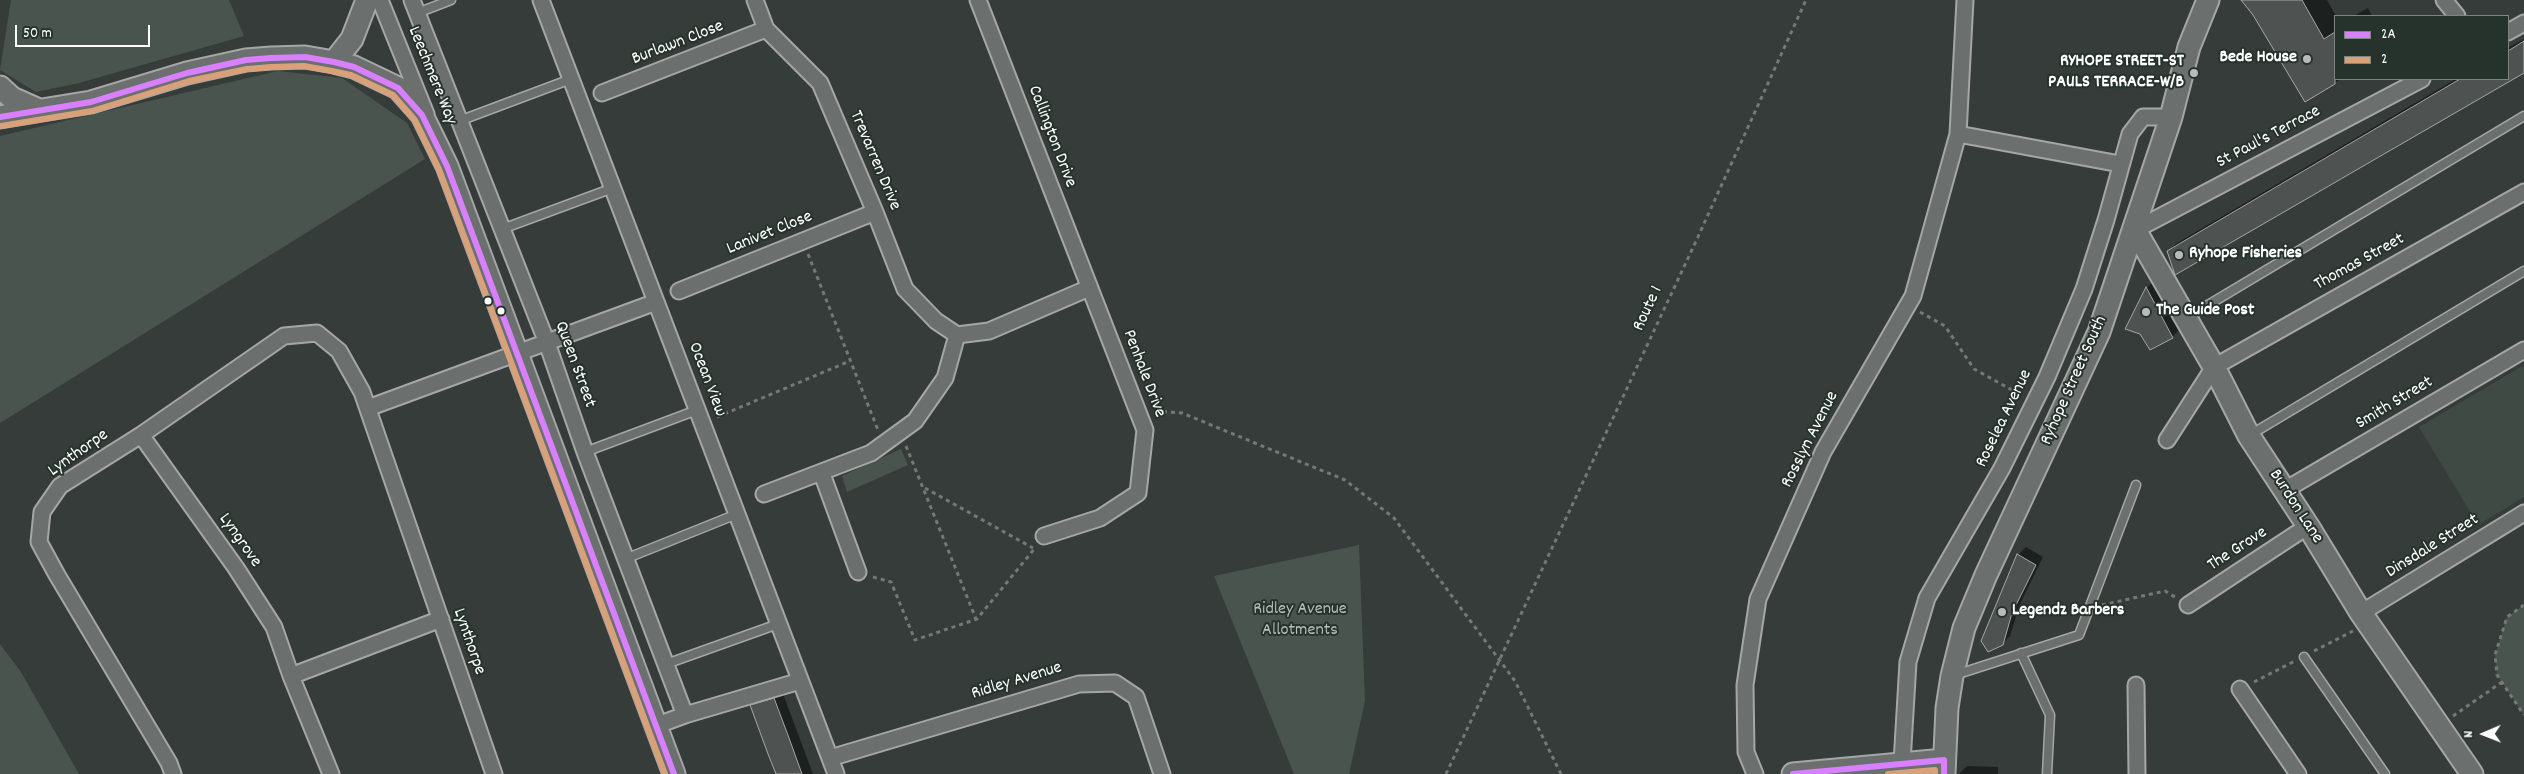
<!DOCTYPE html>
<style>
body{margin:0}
#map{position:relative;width:2524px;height:774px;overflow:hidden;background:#363c39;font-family:Dekko,sans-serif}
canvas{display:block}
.legend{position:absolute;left:2334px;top:15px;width:175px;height:65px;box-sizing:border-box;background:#26332d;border:1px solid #7d8581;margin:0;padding:6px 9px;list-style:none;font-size:15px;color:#fff}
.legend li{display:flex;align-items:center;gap:10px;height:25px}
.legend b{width:25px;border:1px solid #7d8581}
.north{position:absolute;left:2459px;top:709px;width:50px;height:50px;-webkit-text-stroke:4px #26332d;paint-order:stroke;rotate:269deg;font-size:14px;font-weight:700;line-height:20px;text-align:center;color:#fff}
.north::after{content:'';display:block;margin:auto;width:18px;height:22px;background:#fff;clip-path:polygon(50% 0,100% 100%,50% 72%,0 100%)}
.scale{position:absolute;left:15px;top:25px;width:135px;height:22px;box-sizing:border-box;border:2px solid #fff;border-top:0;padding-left:6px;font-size:15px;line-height:18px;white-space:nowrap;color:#fff;-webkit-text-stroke:4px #26332d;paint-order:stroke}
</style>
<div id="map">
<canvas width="2524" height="774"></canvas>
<ul class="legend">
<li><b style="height:6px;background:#d880ff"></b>2A</li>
<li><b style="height:6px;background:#d9a179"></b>2</li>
</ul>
<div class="north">N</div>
<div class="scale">50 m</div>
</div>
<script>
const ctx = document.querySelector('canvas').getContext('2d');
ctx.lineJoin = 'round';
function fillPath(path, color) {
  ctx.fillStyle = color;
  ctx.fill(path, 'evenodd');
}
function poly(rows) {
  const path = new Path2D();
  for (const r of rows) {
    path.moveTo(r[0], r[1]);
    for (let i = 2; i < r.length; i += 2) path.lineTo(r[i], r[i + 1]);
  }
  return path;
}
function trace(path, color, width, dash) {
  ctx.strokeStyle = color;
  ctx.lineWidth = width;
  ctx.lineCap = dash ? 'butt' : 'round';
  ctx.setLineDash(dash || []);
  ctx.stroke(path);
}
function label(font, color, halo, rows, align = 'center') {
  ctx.font = font + ' Dekko,sans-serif';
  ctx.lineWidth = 4;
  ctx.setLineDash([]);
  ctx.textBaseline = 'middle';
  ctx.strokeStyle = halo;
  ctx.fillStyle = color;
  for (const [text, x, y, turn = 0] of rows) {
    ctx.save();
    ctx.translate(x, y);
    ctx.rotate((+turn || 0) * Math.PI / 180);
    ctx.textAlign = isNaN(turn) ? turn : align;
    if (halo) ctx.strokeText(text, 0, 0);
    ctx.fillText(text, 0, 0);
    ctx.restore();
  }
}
const built = poly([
 [2524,365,2524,497,2478,525,2419,427]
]);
const green = poly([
 [11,0,229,0,244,36,79,83,36,92,0,70],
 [278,71,342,78,407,123,425,159,0,423,0,136],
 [901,449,908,465,847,492,842,476],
 [1359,545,1365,701,1349,774,1294,774,1214,576],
 [2524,605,2524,715,2497,675,2495,655,2507,617],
 [0,644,21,672,79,774,0,774]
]);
const shadow = poly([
 [2242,0,2327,0,2336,16,2335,79,2341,79,2305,100,2254,14],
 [2368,8,2372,16,2353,16],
 [2524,39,2524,71,2168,251,2177,243,2456,79,2508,79,2508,48],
 [2162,272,2188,321,2172,337,2141,333,2127,328,2147,288],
 [2026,547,2043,557,2020,604,2010,636,2002,644,1982,641,2018,555],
 [782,691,813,774,777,774,752,706,760,698],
 [1967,766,1998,767,1998,774,1959,774]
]);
const building = poly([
 [2241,0,2302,0,2324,39,2335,32,2335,84,2305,102,2253,15,2241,0],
 [2524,41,2524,73,2175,275,2167,251,2460,79,2508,79,2508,51,2524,41],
 [2146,287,2173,338,2150,350,2140,334,2125,329,2146,287],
 [2017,554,2036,565,2012,613,2003,645,1988,652,1981,641,2017,554],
 [774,698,789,738,802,774,776,774,768,754,750,705,774,698]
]);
const path = poly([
 [808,254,878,430],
 [1920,312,1945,326,1974,369,2021,395],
 [1155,411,1182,413,1345,480,1394,518,1515,681,1561,774],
 [717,417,850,361],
 [906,446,976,619],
 [925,488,1033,548],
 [873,577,891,582,915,640,977,619,1035,548],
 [2102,605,2165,591,2175,597],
 [2524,605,2507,617,2495,655,2497,675,2524,715],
 [2314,651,2353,631],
 [2254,682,2295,661],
 [2453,716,2502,682],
 [1446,774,1697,239,1806,0]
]);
const lane = poly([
 [417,13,451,0],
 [459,121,571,79],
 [502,229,613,188],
 [2188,317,2524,116],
 [2250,435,2524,271],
 [585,452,697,410],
 [625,559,737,514],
 [2021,653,2050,715,2047,774],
 [2304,657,2385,774],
 [666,664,778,624],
 [1955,675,2079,635,2136,485]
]);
const street = poly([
 [380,0,426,114],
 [412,0,547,343,585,452,685,715,655,726],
 [541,0,836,774],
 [755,0,766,29,820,83,875,212,905,289,936,321,957,335,989,331,1089,288],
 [978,0,1145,430,1138,493,1100,518,1044,536],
 [2444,0,2457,16],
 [2508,32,2524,23],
 [602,93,766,29],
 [1958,134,1965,0],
 [2135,230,2422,79],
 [679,291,875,212],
 [368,408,656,302],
 [141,435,236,568,274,627,291,676,331,774],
 [2167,440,2214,367,2524,192],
 [822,474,858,572],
 [2285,490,2524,350],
 [764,494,871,453,915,421,945,378,957,335],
 [2188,605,2308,526],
 [2361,613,2524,513],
 [291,676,441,619],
 [2136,685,2137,774],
 [2240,689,2298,774],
 [685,715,800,681],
 [830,758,1079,684,1115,683,1136,697,1162,774],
 [1902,763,1908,662,1927,598,2002,468,2047,377,2084,289,2106,220,2130,134,2143,117,2171,117],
 [173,774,169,763,57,575,39,542,42,512,60,486,141,435,284,336,317,333,339,351,362,392,494,774],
 [1755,774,1746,752,1745,685,1758,599,1823,452,1913,296,1958,134,2120,164]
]);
const secondary = poly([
 [334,62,352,39,367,0],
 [0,87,12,98,39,110],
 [0,117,91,102,187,73,246,60,271,58,305,57,334,62,354,67,398,88,422,115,447,166,674,774],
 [2135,230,2214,367,2249,436,2308,526,2361,613,2472,774],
 [1793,774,1944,760],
 [1944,774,1947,708,1952,676,1964,628,1986,575,2099,332,2171,117,2189,47,2208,0]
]);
const bus1 = poly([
 [0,117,91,102,187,73,246,60,271,58,305,57,334,62,354,67,398,88,422,115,447,166,674,774],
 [1793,774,1944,760,1944,774]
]);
const bus2 = poly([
 [1,126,92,111,189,81,247,69,271,67,304,66,332,71,351,75,393,95,415,120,439,169,665,774],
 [1888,774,1935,770,1935,774]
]);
const markers = [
 [2307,59,5,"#b9bbba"],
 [2194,73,5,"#b9bbba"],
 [2179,255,5,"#b9bbba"],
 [488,301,4.5,"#fff"],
 [501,311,4.5,"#fff"],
 [2146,312,5,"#b9bbba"],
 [2002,612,5,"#b9bbba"]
];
const streetNames = [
 ["Burlawn Close",678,44,-21],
 ["Leechmere Way",431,76,68],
 ["Callington Drive",1051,137,69],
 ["St Paul's Terrace",2269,138,-28],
 ["Trevarren Drive",874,161,67],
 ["Lanivet Close",770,234,-22],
 ["Thomas Street",2360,263,-29],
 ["Route 1",1649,309,-65],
 ["Queen Street",574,365,70],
 ["Penhale Drive",1143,374,69],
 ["Ocean View",706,380,69],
 ["Ryhope Street South",2075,381,-66],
 ["Smith Street",2395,404,-31],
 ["Roselea Avenue",2005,419,-64],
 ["Rosslyn Avenue",1811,440,-63],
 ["Lynthorpe",79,454,-35],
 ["Burdon Lane",2295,507,57],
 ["Lyngrove",239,541,55],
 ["Dinsdale Street",2433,547,-32],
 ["The Grove",2238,550,-33],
 ["Lynthorpe",468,642,71],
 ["Ridley Avenue",1017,682,-17]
];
const poiNames = [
 ["Bede House",2297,59,"right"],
 ["RYHOPE STREET-ST",2184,63,"right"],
 ["PAULS TERRACE-W/B",2184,84,"right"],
 ["Ryhope Fisheries",2189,255],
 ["The Guide Post",2156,312],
 ["Legendz Barbers",2012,612]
];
const parkNames = [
 ["Ridley Avenue",1300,611],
 ["Allotments",1300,632]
];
fillPath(built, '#3f4a45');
fillPath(green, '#4a544f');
fillPath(shadow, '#0007');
fillPath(building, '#4e5351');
trace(building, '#a5a7a6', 1);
trace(lane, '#a5a7a6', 11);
trace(street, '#a5a7a6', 19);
trace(secondary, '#a5a7a6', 25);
trace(path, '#757876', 3, [4, 4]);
trace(lane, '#6b6f6d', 8);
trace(street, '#6b6f6d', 15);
trace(secondary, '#6b6f6d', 21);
trace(bus1, '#d880ff', 6);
trace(bus2, '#d9a179', 6);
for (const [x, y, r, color] of markers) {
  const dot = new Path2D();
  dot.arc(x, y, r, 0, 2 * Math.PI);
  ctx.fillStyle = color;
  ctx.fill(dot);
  trace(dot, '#26332d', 2);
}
label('18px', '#fff', '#26332d', streetNames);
label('bold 18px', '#fff', '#26332d', poiNames, 'left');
label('18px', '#b8bcba', '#26332d', parkNames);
</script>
